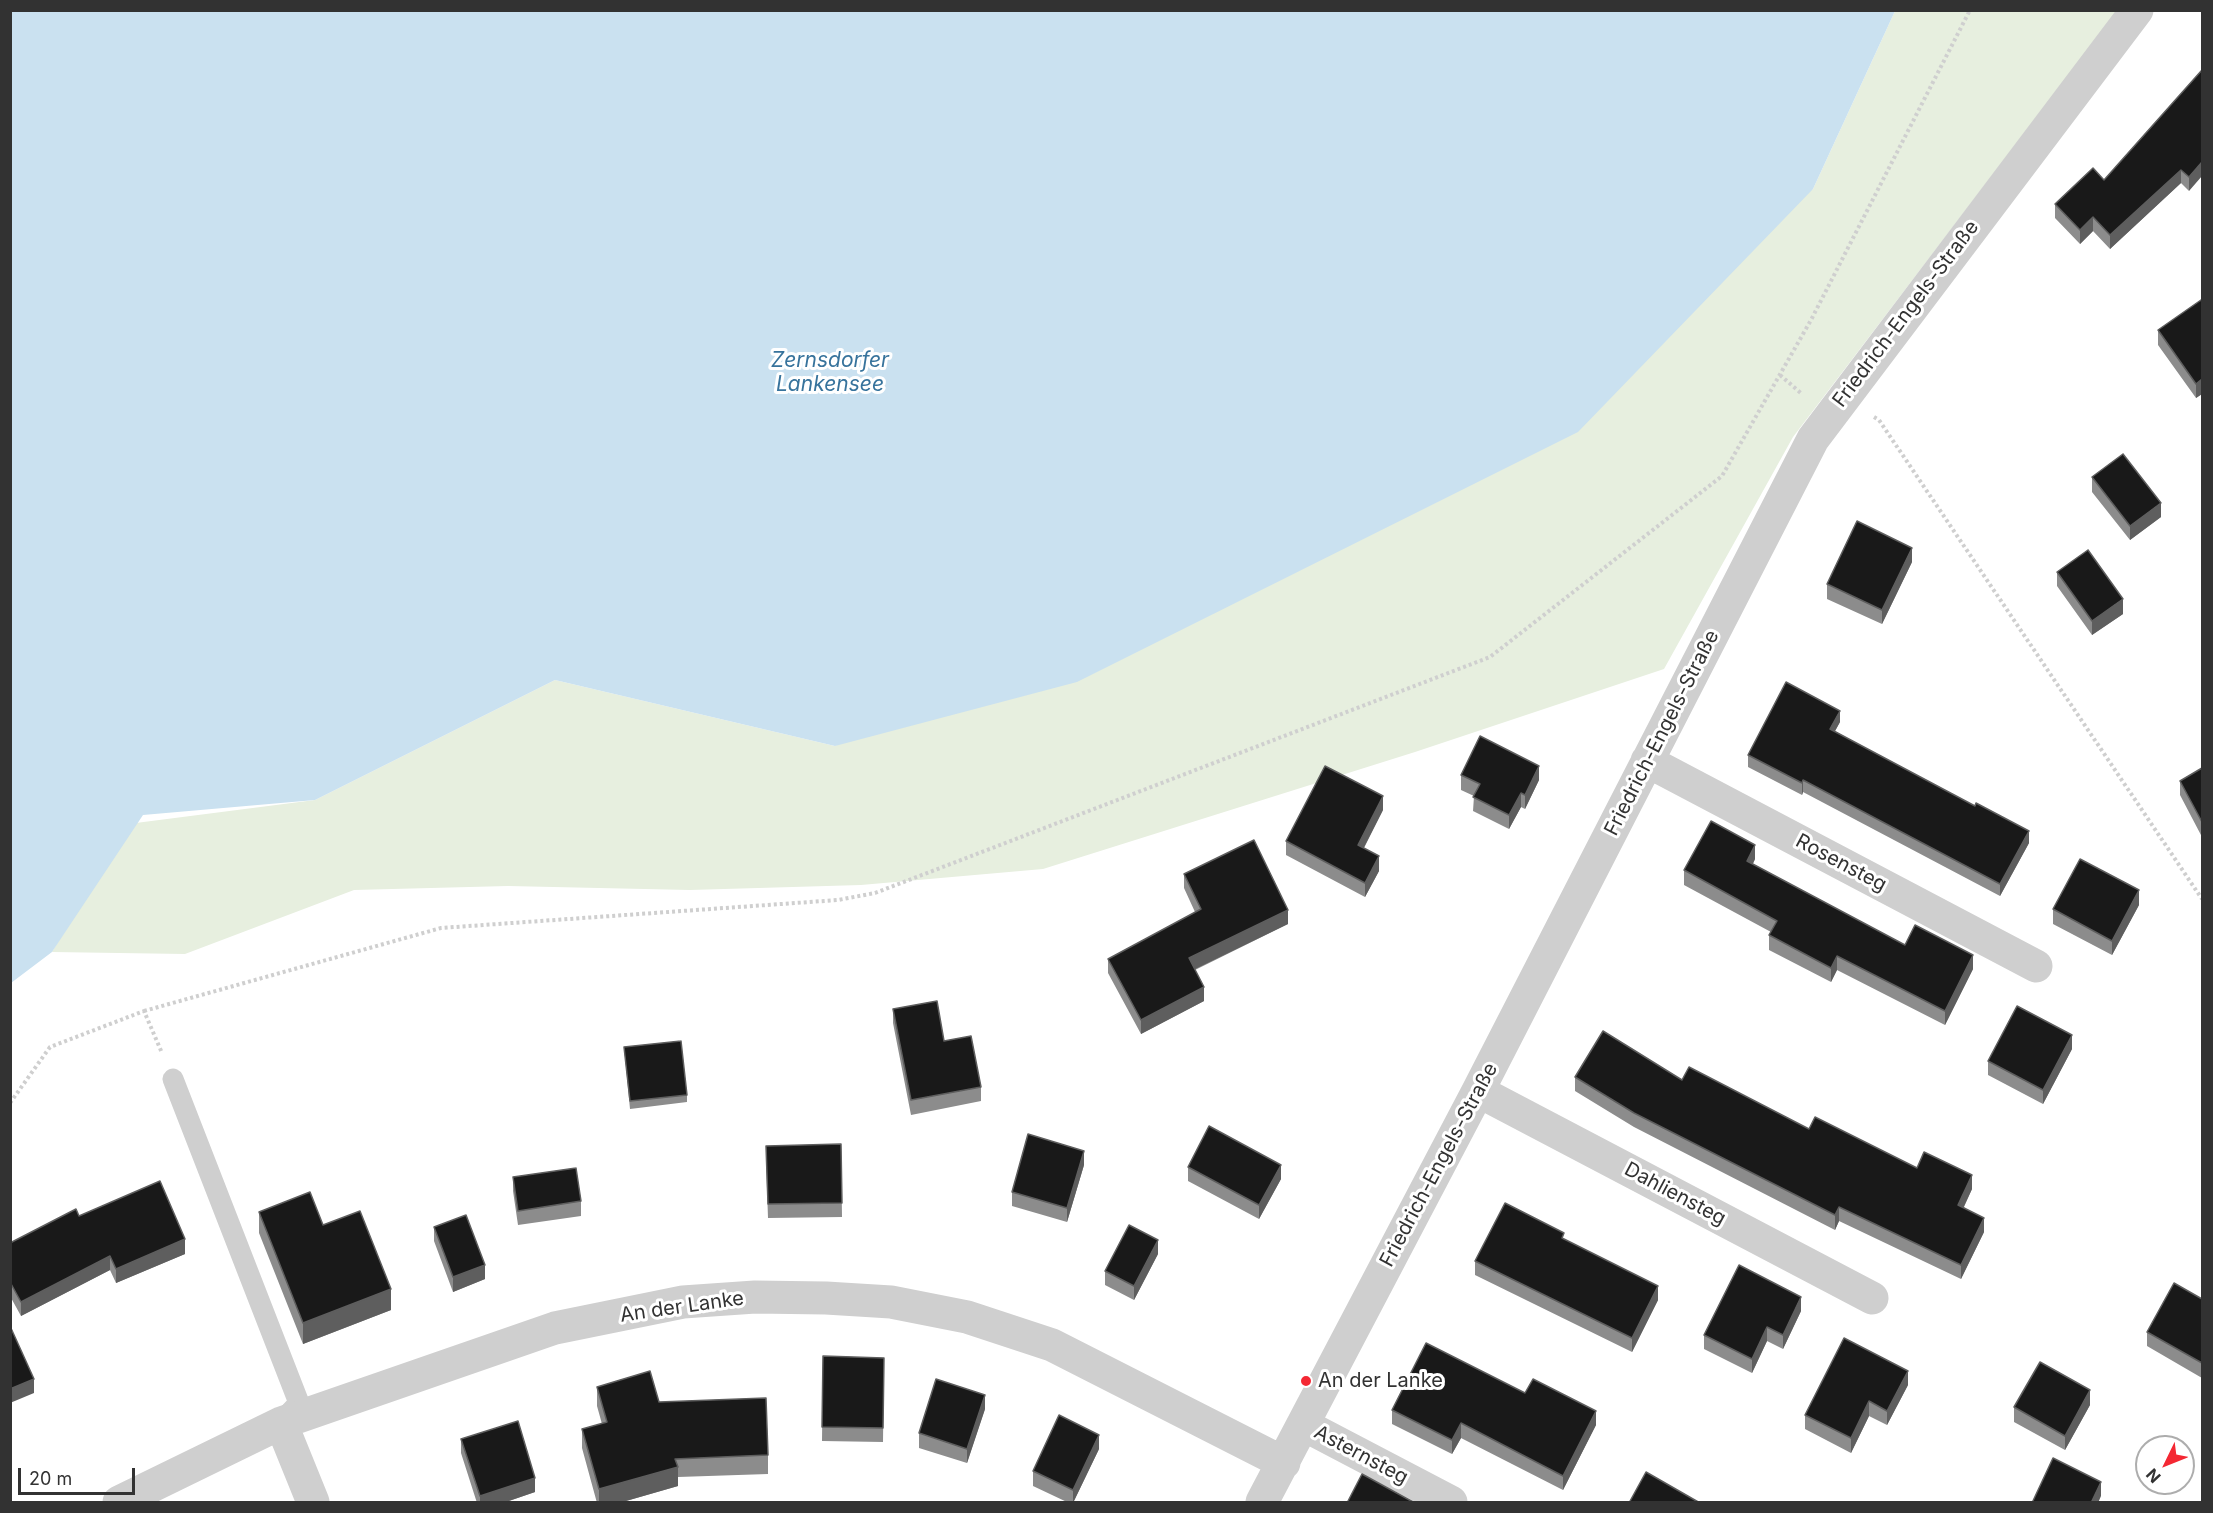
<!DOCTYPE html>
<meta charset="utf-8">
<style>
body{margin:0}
#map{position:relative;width:2213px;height:1513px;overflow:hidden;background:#fff;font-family:Inter,sans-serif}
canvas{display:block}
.frame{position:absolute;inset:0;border:12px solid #323232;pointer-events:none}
.north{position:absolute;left:2135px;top:1435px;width:60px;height:60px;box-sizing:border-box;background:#fff;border:2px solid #adadad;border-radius:50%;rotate:227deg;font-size:16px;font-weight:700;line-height:24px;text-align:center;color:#323232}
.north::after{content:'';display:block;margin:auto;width:21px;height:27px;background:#f42833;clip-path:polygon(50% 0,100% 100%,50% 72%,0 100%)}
.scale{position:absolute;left:18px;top:1468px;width:117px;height:27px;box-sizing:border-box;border:3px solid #323232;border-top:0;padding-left:8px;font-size:18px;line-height:21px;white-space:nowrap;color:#323232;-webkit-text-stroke:4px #fff;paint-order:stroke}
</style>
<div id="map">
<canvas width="2213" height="1513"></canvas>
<div class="frame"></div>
<div class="north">N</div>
<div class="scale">20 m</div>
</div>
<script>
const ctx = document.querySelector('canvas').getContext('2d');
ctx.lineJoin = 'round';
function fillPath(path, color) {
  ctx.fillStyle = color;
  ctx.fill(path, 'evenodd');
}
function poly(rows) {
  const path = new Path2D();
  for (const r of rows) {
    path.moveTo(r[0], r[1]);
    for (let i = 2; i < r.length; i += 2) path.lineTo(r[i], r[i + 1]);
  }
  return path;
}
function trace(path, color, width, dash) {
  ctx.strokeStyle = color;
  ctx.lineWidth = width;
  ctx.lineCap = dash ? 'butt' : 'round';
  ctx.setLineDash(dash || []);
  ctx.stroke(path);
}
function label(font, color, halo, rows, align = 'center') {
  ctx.font = font + ' Inter,sans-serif';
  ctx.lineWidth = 6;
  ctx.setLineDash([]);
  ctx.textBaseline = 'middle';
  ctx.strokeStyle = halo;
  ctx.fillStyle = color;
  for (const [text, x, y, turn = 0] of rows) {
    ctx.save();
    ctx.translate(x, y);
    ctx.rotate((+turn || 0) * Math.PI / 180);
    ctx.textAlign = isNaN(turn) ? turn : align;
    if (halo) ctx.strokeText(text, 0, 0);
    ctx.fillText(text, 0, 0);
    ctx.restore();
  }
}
const green = poly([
 [1895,11,2117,11,1793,437,1664,669,1415,752,1043,869,861,885,690,890,508,886,354,890,185,954,52,952,128,824,315,800,555,680,835,746,1813,189]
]);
const water = poly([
 [11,10,1895,10,1895,11,1813,189,1578,432,1077,682,835,746,555,680,315,800,143,815,52,952,11,983]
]);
const path = poly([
 [1780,375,1802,394],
 [1874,417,1879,420,2202,899],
 [144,1011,441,928,838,900,875,893,1490,657,1722,476,1811,320,1970,10],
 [10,1103,50,1047,144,1011,162,1053]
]);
const service = poly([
 [173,1079,299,1403,282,1421]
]);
const minor = poly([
 [1647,761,2036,966],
 [1478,1091,1872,1298],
 [281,1423,313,1502],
 [1304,1425,1451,1502],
 [119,1502,281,1423,555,1328,683,1302,755,1297,826,1298,891,1302,967,1317,1052,1345,1284,1463],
 [1262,1502,1478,1091,1813,439,2137,10]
]);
const wall = poly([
 [2202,70,2189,191,2181,183,2110,249,2093,231,2080,244,2055,218,2055,204,2104,180],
 [2202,302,2202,394,2196,398,2158,345,2158,330],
 [2092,477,2161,517,2130,540,2092,492],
 [1912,562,1882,624,1827,599,1827,584],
 [2057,572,2123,614,2092,635,2057,586],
 [1840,722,1835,731,2029,843,2000,896,1803,792,1802,795,1748,767,1748,755],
 [2202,768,2202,837,2180,795,2180,781],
 [1461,775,1539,780,1525,809,1521,807,1509,829,1473,811,1474,796,1461,790],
 [1383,810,1364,848,1379,871,1365,897,1286,855,1286,841],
 [1755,859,1753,864,1905,945,1973,969,1945,1025,1837,970,1831,982,1769,950,1769,935,1771,932,1684,885,1684,870],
 [1184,874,1288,924,1195,970,1204,1001,1141,1034,1108,973,1108,959,1195,912,1184,888],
 [2139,905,2112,955,2053,924,2053,909],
 [893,1009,944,1041,981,1087,981,1101,911,1115,893,1023],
 [624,1047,687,1095,687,1102,630,1109],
 [2072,1049,2043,1104,1988,1075,1988,1061],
 [1575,1077,1682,1080,1809,1129,1917,1168,1972,1189,1964,1207,1984,1232,1961,1279,1839,1221,1835,1230,1634,1127,1575,1091],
 [841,1144,842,1217,768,1218,766,1160],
 [1084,1165,1067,1222,1012,1206,1012,1192],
 [1188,1167,1281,1179,1259,1219,1188,1181],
 [513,1177,581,1201,581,1216,518,1225,513,1191],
 [259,1212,323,1225,391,1310,303,1344,259,1233],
 [79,1216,185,1254,116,1283,110,1270,21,1316,10,1296,10,1243],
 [434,1227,485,1279,453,1292,434,1241],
 [1158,1254,1134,1300,1105,1285,1105,1271],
 [1475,1261,1658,1300,1632,1352,1475,1275],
 [2202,1299,2202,1378,2147,1346,2147,1332],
 [1801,1311,1783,1349,1767,1341,1752,1373,1704,1349,1704,1335],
 [823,1356,884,1358,883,1442,822,1441],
 [1908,1385,1887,1425,1869,1416,1851,1453,1805,1429,1805,1415],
 [597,1387,659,1402,768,1455,768,1474,678,1477,678,1486,619,1503,597,1503,582,1448,582,1429,602,1424,597,1406],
 [1525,1393,1596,1425,1563,1490,1461,1438,1452,1454,1392,1424,1392,1410],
 [2090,1405,2065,1450,2014,1422,2014,1407],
 [985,1409,967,1463,919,1448,919,1433],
 [461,1439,535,1492,503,1503,477,1503,461,1453],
 [1099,1449,1073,1503,1069,1503,1033,1486,1033,1471]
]);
const shadedWall = poly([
 [2202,162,2202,176,2189,191,2189,177],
 [2181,170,2181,183,2110,249,2110,235],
 [2093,217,2093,231,2080,244,2080,230],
 [2202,379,2202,394,2196,398,2196,384],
 [2161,503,2161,517,2130,540,2130,526],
 [1912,548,1912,562,1882,624,1882,610],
 [2123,599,2123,614,2092,635,2092,621],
 [1840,711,1840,722,1830,740,1830,729],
 [1539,766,1539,780,1525,809,1525,795],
 [1803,780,1803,792,1802,795,1802,783],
 [1521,793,1521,807,1509,829,1509,815],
 [1383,796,1383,810,1358,859,1358,845],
 [2029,831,2029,843,2000,896,2000,884],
 [1755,845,1755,859,1747,875,1747,861],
 [1379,856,1379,871,1365,897,1365,883],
 [2139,890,2139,905,2112,955,2112,941],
 [1288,910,1288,924,1189,972,1189,958],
 [1973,955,1973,969,1945,1025,1945,1011],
 [1837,956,1837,970,1831,982,1831,968],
 [1204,987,1204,1001,1141,1034,1141,1020],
 [2072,1035,2072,1049,2043,1104,2043,1090],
 [1084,1151,1084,1165,1067,1222,1067,1208],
 [1281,1165,1281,1179,1259,1219,1259,1205],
 [1972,1175,1972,1189,1958,1219,1958,1205],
 [1839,1207,1839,1221,1835,1230,1835,1215],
 [1984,1218,1984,1232,1961,1279,1961,1265],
 [185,1239,185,1254,116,1283,116,1269],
 [1158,1240,1158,1254,1134,1300,1134,1286],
 [110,1256,110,1270,21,1316,21,1302],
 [485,1265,485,1279,453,1292,453,1277],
 [1658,1286,1658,1300,1632,1352,1632,1338],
 [391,1289,391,1310,303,1344,303,1323],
 [1801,1297,1801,1311,1783,1349,1783,1335],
 [1767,1327,1767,1341,1752,1373,1752,1359],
 [1908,1371,1908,1385,1887,1425,1887,1411],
 [34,1379,34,1393,10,1403,10,1389],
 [2090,1390,2090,1405,2065,1450,2065,1436],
 [985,1395,985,1409,967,1463,967,1449],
 [1869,1401,1869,1416,1851,1453,1851,1438],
 [1596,1411,1596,1425,1563,1490,1563,1476],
 [1461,1423,1461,1438,1452,1454,1452,1440],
 [1099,1435,1099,1449,1073,1503,1073,1490],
 [678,1467,678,1486,619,1503,599,1503,599,1489],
 [535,1478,535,1492,503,1503,480,1503,480,1496],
 [2101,1482,2101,1496,2098,1503,2091,1503]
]);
const building = poly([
 [2202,70,2202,162,2189,177,2181,170,2110,235,2093,217,2080,230,2055,204,2093,168,2104,180,2202,70],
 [2201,300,2202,302,2202,379,2196,384,2158,330,2201,300],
 [2123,454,2161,503,2130,526,2092,477,2123,454],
 [1857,521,1912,548,1882,610,1827,584,1857,521],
 [2088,550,2123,599,2092,621,2057,572,2088,550],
 [1786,682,1840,711,1830,729,1975,806,1976,803,2029,831,2000,884,1803,780,1802,783,1748,755,1786,682],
 [1480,736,1539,766,1525,795,1521,793,1509,815,1473,797,1480,784,1461,775,1480,736],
 [1325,766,1383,796,1358,845,1379,856,1365,883,1286,841,1325,766],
 [2202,768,2202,822,2180,781,2202,768],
 [1711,821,1755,845,1747,861,1905,945,1915,925,1973,955,1945,1011,1837,956,1831,968,1769,935,1777,921,1684,870,1711,821],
 [1254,840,1288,910,1189,958,1204,987,1141,1020,1108,959,1201,909,1184,874,1254,840],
 [2080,859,2139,890,2112,941,2053,909,2080,859],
 [937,1001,944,1041,971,1036,981,1087,911,1100,893,1009,937,1001],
 [2017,1006,2072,1035,2043,1090,1988,1061,2017,1006],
 [1603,1031,1682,1080,1689,1067,1809,1129,1815,1117,1917,1168,1924,1152,1972,1175,1958,1205,1984,1218,1961,1265,1839,1207,1835,1215,1634,1113,1575,1077,1603,1031],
 [681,1041,687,1095,630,1101,624,1047,681,1041],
 [1209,1126,1281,1165,1259,1205,1188,1167,1209,1126],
 [1028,1134,1084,1151,1067,1208,1012,1192,1028,1134],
 [841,1144,842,1203,768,1204,766,1146,841,1144],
 [576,1168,581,1201,518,1211,513,1177,576,1168],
 [160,1181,185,1239,116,1269,110,1256,21,1302,10,1282,10,1243,76,1209,79,1216,160,1181],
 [310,1192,323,1225,360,1211,391,1289,303,1323,259,1212,310,1192],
 [1505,1203,1564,1233,1562,1238,1658,1286,1632,1338,1475,1261,1505,1203],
 [466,1215,485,1265,453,1277,434,1227,466,1215],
 [1129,1225,1158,1240,1134,1286,1105,1271,1129,1225],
 [1739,1265,1801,1297,1783,1335,1767,1327,1752,1359,1704,1335,1739,1265],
 [2174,1283,2202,1299,2202,1363,2147,1332,2174,1283],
 [10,1326,34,1379,10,1389,10,1326],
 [1844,1338,1908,1371,1887,1411,1869,1401,1851,1438,1805,1415,1844,1338],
 [1426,1343,1525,1393,1533,1379,1596,1411,1563,1476,1461,1423,1452,1440,1392,1410,1426,1343],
 [823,1356,884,1358,883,1428,822,1427,823,1356],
 [2040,1362,2090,1390,2065,1436,2014,1407,2040,1362],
 [650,1371,659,1402,766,1398,768,1455,675,1459,678,1467,599,1489,582,1429,607,1422,597,1387,650,1371],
 [936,1379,985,1395,967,1449,919,1433,936,1379],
 [1059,1415,1099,1435,1073,1490,1033,1471,1059,1415],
 [518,1421,535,1478,480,1496,461,1439,518,1421],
 [2053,1458,2101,1482,2091,1503,2032,1503,2053,1458],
 [1646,1472,1700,1503,1629,1503,1646,1472],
 [1362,1474,1415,1503,1347,1503,1362,1474]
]);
const markers = [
 [1306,1381,6,"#f42833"]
];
const streetNames = [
 ["Friedrich-Engels-Straße",1906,314,-53],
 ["Friedrich-Engels-Straße",1662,733,-63],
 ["Rosensteg",1841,863,28],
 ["Friedrich-Engels-Straße",1439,1165,-62],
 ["Dahliensteg",1675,1194,28],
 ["An der Lanke",682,1307,-8],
 ["Asternsteg",1361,1455,28]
];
const poiNames = [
 ["An der Lanke",1318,1381]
];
const waterNames = [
 ["Zernsdorfer",830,361],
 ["Lankensee",830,385]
];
fillPath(green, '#e7efdf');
fillPath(water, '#cae1f0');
trace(path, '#cfcfcf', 4, [3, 3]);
trace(service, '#cfcfcf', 21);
trace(minor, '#cfcfcf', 33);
fillPath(wall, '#8c8c8c');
fillPath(shadedWall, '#5e5e5e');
fillPath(building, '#191919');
trace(building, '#5e5e5e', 1.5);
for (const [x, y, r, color] of markers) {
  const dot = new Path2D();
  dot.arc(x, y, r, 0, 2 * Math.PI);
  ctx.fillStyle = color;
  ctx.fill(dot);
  trace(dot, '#fff', 2);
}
label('20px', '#323232', '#fff', streetNames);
label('20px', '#323232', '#fff', poiNames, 'left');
label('italic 21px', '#37739c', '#fff', waterNames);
</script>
